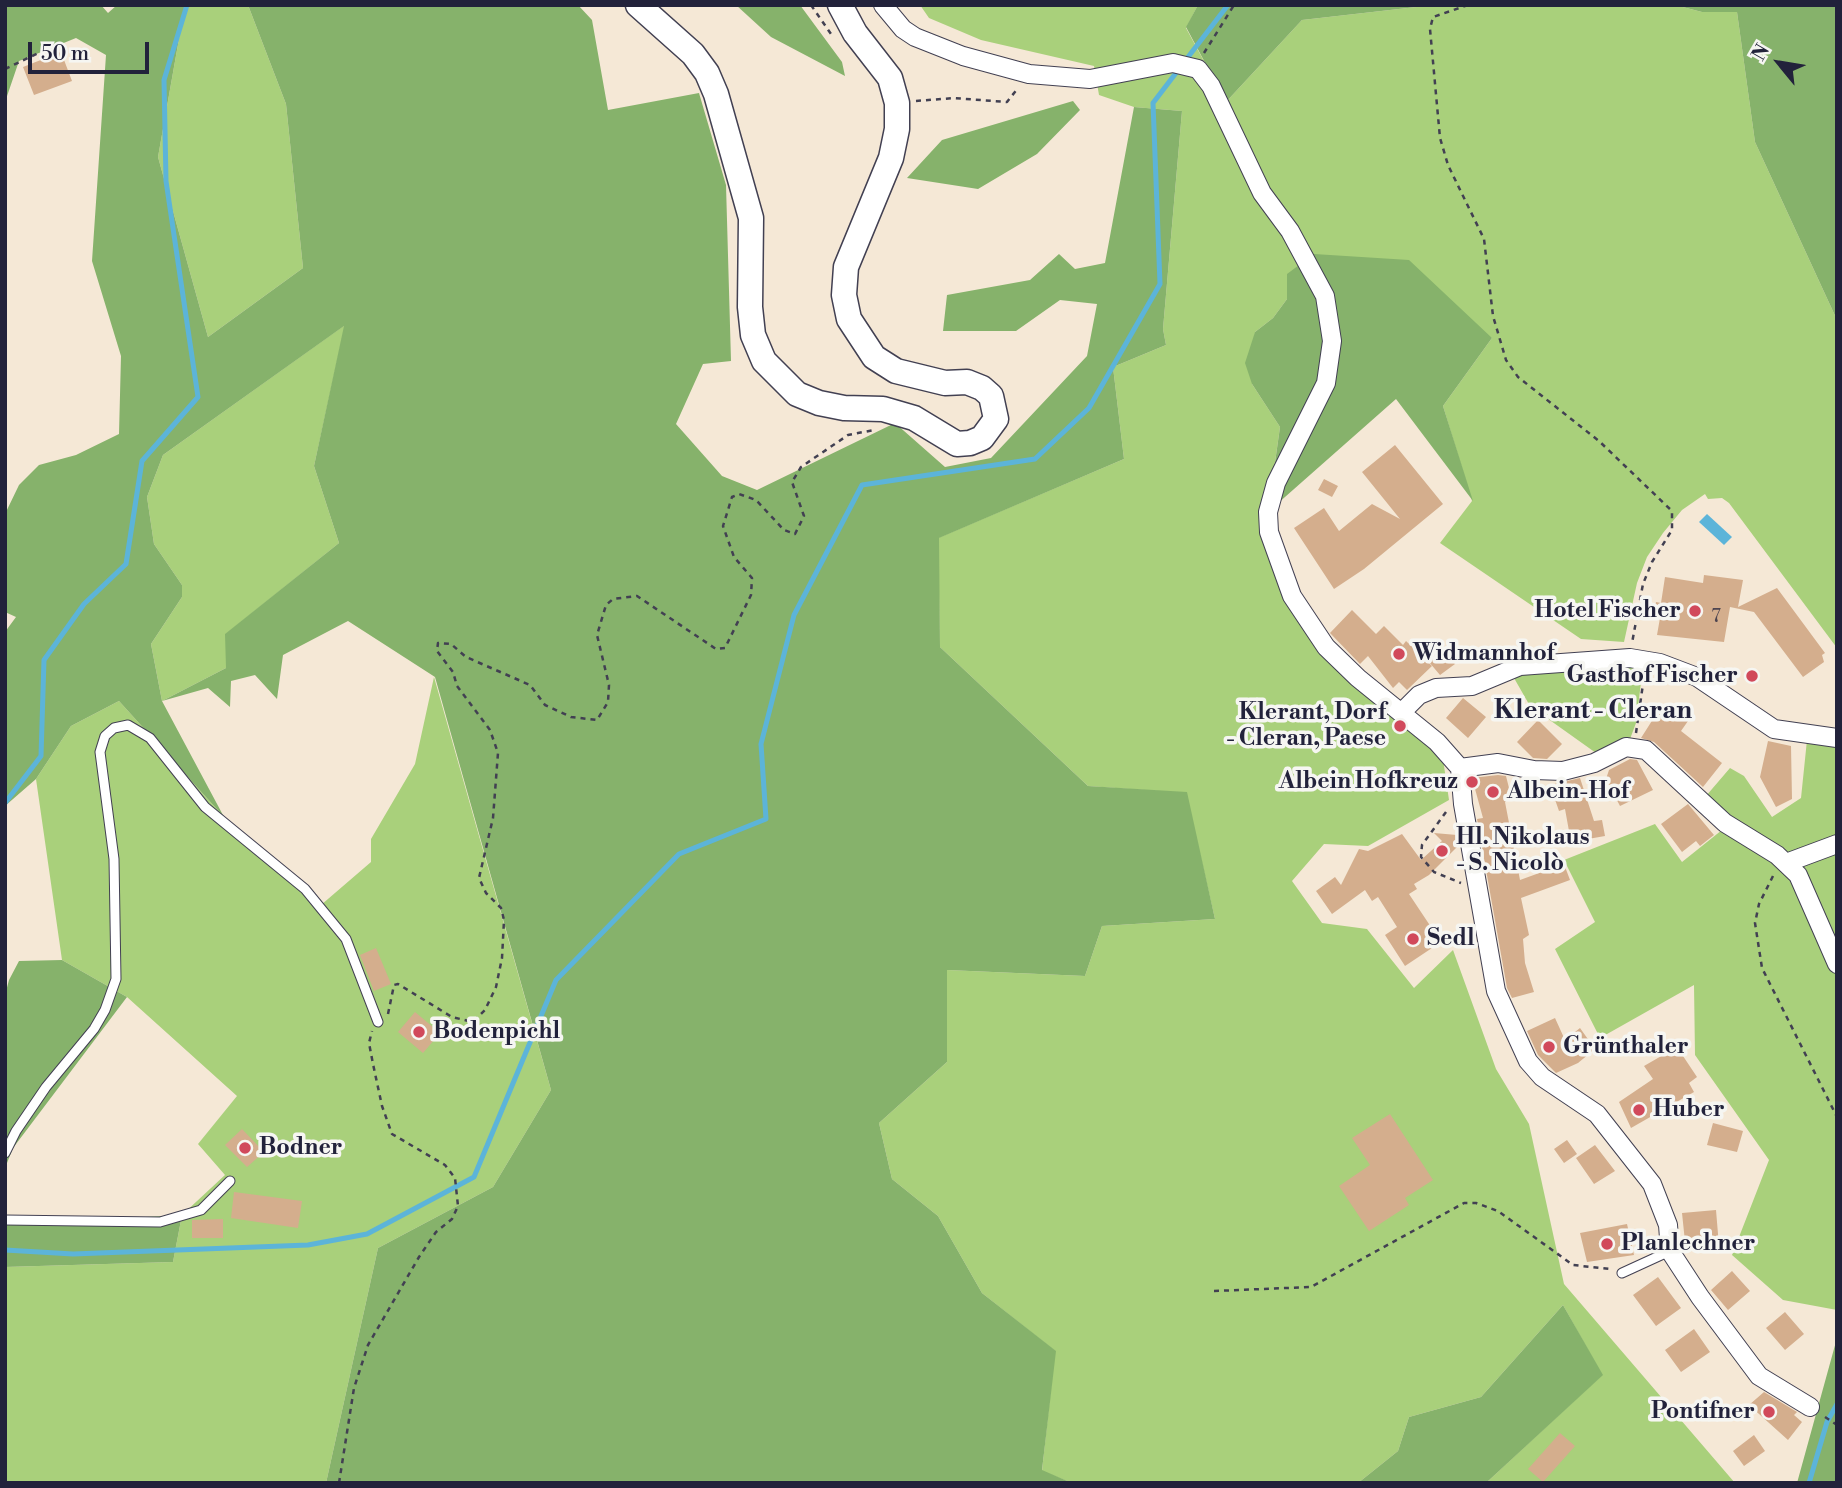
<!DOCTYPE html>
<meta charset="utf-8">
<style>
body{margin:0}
#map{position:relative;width:1842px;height:1488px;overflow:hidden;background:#f5e8d6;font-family:"Libre Bodoni",serif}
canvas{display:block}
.frame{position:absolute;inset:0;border:7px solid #22223b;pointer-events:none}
.north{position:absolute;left:1744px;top:28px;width:70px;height:70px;-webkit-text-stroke:5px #f6f6f2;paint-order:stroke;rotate:300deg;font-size:19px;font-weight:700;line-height:28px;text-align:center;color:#22223b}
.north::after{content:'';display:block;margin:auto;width:24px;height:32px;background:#22223b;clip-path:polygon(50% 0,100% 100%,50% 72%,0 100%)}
.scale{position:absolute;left:28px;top:42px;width:121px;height:32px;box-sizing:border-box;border:4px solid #22223b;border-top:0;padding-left:9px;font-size:21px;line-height:24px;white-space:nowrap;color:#22223b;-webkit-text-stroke:5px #f6f6f2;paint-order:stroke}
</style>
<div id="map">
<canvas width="1842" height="1488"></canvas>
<div class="frame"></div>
<div class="north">N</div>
<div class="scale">50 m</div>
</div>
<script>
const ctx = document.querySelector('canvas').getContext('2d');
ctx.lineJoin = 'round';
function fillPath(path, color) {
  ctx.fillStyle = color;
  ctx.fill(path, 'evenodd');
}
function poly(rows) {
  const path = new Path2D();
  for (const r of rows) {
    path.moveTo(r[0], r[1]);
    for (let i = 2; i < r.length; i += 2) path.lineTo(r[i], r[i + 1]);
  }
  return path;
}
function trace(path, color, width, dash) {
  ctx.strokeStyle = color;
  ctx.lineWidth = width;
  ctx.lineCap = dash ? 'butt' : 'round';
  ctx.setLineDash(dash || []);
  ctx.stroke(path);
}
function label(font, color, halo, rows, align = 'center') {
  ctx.font = font + ' "Libre Bodoni",serif';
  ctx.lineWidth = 7;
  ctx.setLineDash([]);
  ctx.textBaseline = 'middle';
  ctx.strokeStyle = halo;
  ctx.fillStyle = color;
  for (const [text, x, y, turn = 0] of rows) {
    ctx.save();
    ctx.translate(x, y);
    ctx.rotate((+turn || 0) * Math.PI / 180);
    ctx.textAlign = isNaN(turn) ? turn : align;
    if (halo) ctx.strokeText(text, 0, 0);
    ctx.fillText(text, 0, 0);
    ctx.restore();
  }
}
const green = poly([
 [185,5,248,5,286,104,303,268,208,337,158,157],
 [920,5,1198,5,1186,28,1226,102,1302,20,1434,5,1675,5,1702,12,1737,12,1755,142,1837,320,1837,648,1729,503,1722,498,1708,499,1705,494,1682,510,1663,533,1647,557,1637,583,1624,642,1581,639,1440,543,1472,501,1443,406,1492,338,1287,274,1287,299,1273,318,1255,332,1252,384,1280,427,1268,511,1269,532,1326,647,1443,759,1449,800,1368,846,1324,844,1292,881,1322,923,1367,929,1414,988,1453,950,1496,1069,1529,1124,1564,1284,1735,1483,1486,1483,1602,1375,1563,1305,1481,1397,1409,1417,1398,1451,1358,1483,1072,1483,1042,1471,1055,1351,982,1293,938,1216,892,1179,879,1123,947,1062,947,970,1085,976,1102,926,1215,919,1186,793,1088,786,940,647,938,538,1124,459,1113,367,1166,345,1163,329,1182,111,1134,107,1099,95,1094,66,981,40,929,18],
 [345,325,314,466,339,543,226,634,226,668,162,701,151,644,182,597,182,585,154,544,147,497,163,455],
 [1643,666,1636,723,1630,739,1596,753,1530,706,1514,678,1528,672],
 [434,677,551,1090,493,1187,378,1248,326,1483,5,1483,5,1267,173,1262,182,1215,225,1175,198,1144,237,1096,127,997,62,960,36,779,71,726,119,701,224,817,321,905,371,862,371,839,415,764],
 [1807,740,1837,743,1837,1310,1783,1300,1732,1255,1769,1160,1695,1055,1694,985,1600,1038,1555,949,1595,922,1564,860,1655,824,1682,862,1732,822,1706,796,1730,768,1744,776,1772,817,1801,798]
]);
const forest = poly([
 [5,5,101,5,108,13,117,5,185,5,158,157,208,337,303,268,286,104,248,5,578,5,592,20,608,110,699,93,726,185,731,361,703,364,676,424,722,476,757,490,895,423,945,467,991,458,1087,356,1097,304,1060,300,1016,331,943,331,947,295,1030,280,1059,254,1075,269,1105,263,1134,107,1182,111,1163,329,1166,345,1113,367,1124,459,939,538,940,647,1088,786,1187,792,1215,919,1102,926,1085,976,947,970,947,1062,879,1123,892,1179,938,1216,982,1293,1056,1351,1042,1470,1072,1483,326,1483,378,1248,493,1187,551,1090,435,677,348,621,283,655,277,699,255,675,231,681,230,707,208,688,162,701,224,817,119,701,71,726,36,779,5,806,5,632,16,617,5,612,5,514,19,485,39,465,76,455,119,434,121,356,92,261,106,55,76,38,19,61,5,102],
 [344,326,314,466,339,543,225,634,226,668,162,701,151,644,182,597,182,585,154,544,147,497,163,455],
 [736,5,800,5,842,62,845,76,771,37],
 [1198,5,1434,5,1302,20,1226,102,1186,27],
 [1675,5,1837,5,1837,320,1755,142,1737,12,1702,12],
 [1073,101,1080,110,1037,154,978,189,907,178,942,140],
 [1314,254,1409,260,1492,338,1443,406,1473,501,1396,399,1268,512,1280,427,1252,384,1245,363,1255,332,1273,318,1287,299,1287,274],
 [62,960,127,997,13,1148,5,1168,5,995,9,980,19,961],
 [5,1215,109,1219,182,1215,173,1262,5,1267],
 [1563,1305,1603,1375,1486,1483,1358,1483,1398,1451,1409,1417,1481,1397],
 [1837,1338,1837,1483,1797,1483]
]);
const water = poly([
 [1707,514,1732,537,1724,545,1699,522]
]);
const stream = poly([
 [1185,61,1228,5],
 [5,803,41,756,44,660,84,604,126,564,142,461,198,397,166,181,164,80,187,5],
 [5,1250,73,1254,308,1245,367,1234,474,1177,556,980,679,854,766,819,761,744,794,615,862,485,1035,459,1089,408,1160,284,1153,103,1179,69],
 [1809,1483,1827,1422,1837,1404]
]);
const building = poly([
 [61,52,72,81,34,95,23,67],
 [1395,445,1443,504,1364,569,1334,589,1294,528,1324,508,1339,531,1372,504,1400,519,1362,472],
 [1324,479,1338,486,1332,497,1318,490],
 [1704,575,1743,580,1738,607,1777,588,1825,653,1822,655,1824,662,1803,677,1754,612,1730,607,1724,642,1657,635,1660,618,1654,617,1656,602,1661,603,1665,577,1703,583],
 [1352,610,1376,634,1384,626,1403,645,1406,641,1432,666,1407,690,1399,682,1393,688,1368,656,1360,664,1330,633],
 [1444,650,1455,664,1440,675,1429,662],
 [1463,698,1486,717,1468,738,1446,718],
 [1662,705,1688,721,1681,731,1722,763,1703,787,1654,742,1641,738],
 [1538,720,1562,744,1547,759,1533,758,1517,742],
 [1768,741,1791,746,1792,799,1776,807,1760,777],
 [1630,759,1637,760,1653,790,1620,806,1606,779,1609,770],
 [1498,775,1506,776,1511,796,1505,802,1520,880,1564,864,1570,880,1521,898,1529,935,1523,939,1525,963,1534,992,1512,998,1507,988,1477,819,1483,818,1472,778],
 [1580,778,1594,821,1602,820,1605,836,1571,842,1565,809,1559,811,1550,785],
 [1688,804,1714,835,1700,846,1696,841,1682,852,1661,824],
 [1434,833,1457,835,1459,845,1429,875,1414,884,1417,889,1409,894,1441,942,1405,966,1385,935,1397,927,1378,897,1372,901,1365,890,1332,914,1316,891,1335,877,1341,885,1359,849,1368,851,1402,834,1421,860,1442,841],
 [376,948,391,984,374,991,360,955],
 [415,1012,440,1033,423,1053,398,1032],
 [1555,1018,1565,1040,1580,1028,1595,1049,1578,1063,1556,1073,1538,1055,1527,1031],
 [1677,1047,1697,1077,1689,1083,1694,1092,1631,1128,1619,1102,1653,1079,1644,1066],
 [1390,1114,1433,1180,1405,1198,1409,1205,1369,1231,1339,1186,1370,1165,1352,1138],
 [1713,1123,1743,1131,1737,1152,1707,1145],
 [242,1129,264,1152,247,1167,225,1145],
 [1567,1140,1577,1154,1564,1163,1554,1149],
 [1595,1145,1615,1171,1594,1184,1576,1158],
 [234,1192,302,1201,298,1228,231,1218],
 [1716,1210,1719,1246,1686,1251,1682,1213],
 [223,1219,223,1238,192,1238,192,1220],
 [1627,1224,1634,1255,1587,1262,1580,1233],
 [1732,1271,1750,1291,1728,1310,1711,1290],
 [1658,1277,1681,1308,1656,1326,1633,1295],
 [1785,1312,1804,1334,1785,1350,1766,1328],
 [1694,1329,1710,1352,1681,1372,1665,1350],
 [1764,1392,1797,1412,1794,1415,1802,1422,1788,1440,1749,1405],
 [1560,1433,1575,1446,1543,1482,1528,1469],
 [1754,1435,1765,1451,1744,1466,1733,1451]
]);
const path = poly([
 [811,5,831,34],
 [1468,5,1433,17,1430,29,1440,138,1448,165,1484,239,1493,316,1506,360,1518,377,1599,441,1672,511,1672,530,1652,562,1643,584,1632,643],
 [1204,53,1234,5],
 [5,69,55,45],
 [916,101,954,98,1007,102,1018,88],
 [1636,733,1644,677],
 [1446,812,1422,845,1421,857,1434,872,1461,883],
 [1773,876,1759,904,1755,923,1762,968,1837,1117],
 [388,1014,394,985,398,984,452,1017,473,1022,485,1010,496,987,502,958,504,920,501,908,486,893,479,878,493,818,498,753,490,730,457,686,453,672,437,651,438,643,451,644,466,657,530,685,545,705,571,717,597,720,608,702,609,685,597,635,606,605,613,599,637,596,716,649,725,648,751,595,752,578,734,557,723,526,732,497,739,494,756,500,784,530,795,534,804,516,792,482,801,467,848,435,874,430],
 [1214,1291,1311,1287,1464,1203,1476,1203,1498,1211,1573,1265,1610,1269],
 [1825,1417,1837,1425],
 [339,1483,354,1388,368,1345,419,1257,436,1232,452,1219,458,1206,455,1178,445,1165,392,1134,382,1106,373,1064,369,1043,372,1031]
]);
const lane = poly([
 [5,1153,16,1131,46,1087,94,1029,105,1010,116,979,114,859,100,752,105,736,114,728,128,725,150,738,205,807,305,889,346,939,378,1022],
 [5,1220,160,1222,201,1210,230,1181],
 [1622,1273,1670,1251]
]);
const street = poly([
 [883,5,903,29,915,37,963,56,1029,74,1090,79,1173,63,1198,69,1211,86,1262,193,1290,231,1325,296,1332,341,1326,383,1276,483,1268,512,1269,532,1292,596,1326,647,1358,678,1437,742,1460,768,1463,804,1496,991,1528,1061,1542,1077,1597,1114,1652,1184,1668,1225,1670,1251,1700,1297,1759,1376,1810,1407],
 [1402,712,1419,695,1436,688,1472,686,1520,666,1630,658,1660,663,1697,677,1774,729,1837,738],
 [1460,768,1498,763,1534,770,1563,771,1594,763,1626,747,1646,750,1725,823,1777,855,1798,875,1837,964],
 [1786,863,1837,844]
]);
const secondary = poly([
 [638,5,693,54,707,73,716,94,751,218,750,307,753,335,764,361,797,394,819,403,844,408,883,409,914,418,957,444,970,443,982,438,996,419,991,396,982,388,967,382,945,383,896,371,874,357,849,319,844,295,846,267,891,158,897,129,897,103,890,78,855,33,840,5]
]);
const markers = [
 [1695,611,7,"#d1495b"],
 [1399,654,7,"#d1495b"],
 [1752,676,7,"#d1495b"],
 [1400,726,7,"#d1495b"],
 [1472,782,7,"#d1495b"],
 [1493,792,7,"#d1495b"],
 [1442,851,7,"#d1495b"],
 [1413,939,7,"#d1495b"],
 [419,1032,7,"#d1495b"],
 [1549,1047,7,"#d1495b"],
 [1639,1110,7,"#d1495b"],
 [245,1148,7,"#d1495b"],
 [1607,1244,7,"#d1495b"],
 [1769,1412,7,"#d1495b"]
];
const numberNames = [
 ["7",1716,617]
];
const poiNames = [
 ["Hotel Fischer",1681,611,"right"],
 ["Widmannhof",1413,654],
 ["Gasthof Fischer",1738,676,"right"],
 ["Klerant, Dorf",1386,713,"right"],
 ["- Cleran, Paese",1386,739,"right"],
 ["Albein Hofkreuz",1458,782,"right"],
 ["Albein-Hof",1507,792],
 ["Hl. Nikolaus",1456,838],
 ["- S. Nicolò",1456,864],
 ["Sedl",1427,939],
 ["Bodenpichl",433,1032],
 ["Grünthaler",1563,1047],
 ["Huber",1653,1110],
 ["Bodner",259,1148],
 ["Planlechner",1621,1244],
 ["Pontifner",1755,1412,"right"]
];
const quarterNames = [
 ["Klerant - Cleran",1593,712]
];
fillPath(green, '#a9d07b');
fillPath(forest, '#86b26b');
fillPath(water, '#5cb4d9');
trace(stream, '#5cb4d9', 5);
fillPath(building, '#d4ae8d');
trace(lane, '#424052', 11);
trace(street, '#424052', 20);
trace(secondary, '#424052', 27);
trace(path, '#424052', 2.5, [5, 5]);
trace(lane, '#fff', 9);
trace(street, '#fff', 18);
trace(secondary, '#fff', 24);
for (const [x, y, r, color] of markers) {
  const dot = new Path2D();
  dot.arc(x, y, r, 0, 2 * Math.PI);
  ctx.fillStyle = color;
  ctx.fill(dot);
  trace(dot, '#f6f6f2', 2.5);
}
label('19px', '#4e4550', null, numberNames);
label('bold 23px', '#22223b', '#f6f6f2', poiNames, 'left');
label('bold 26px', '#22223b', '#f6f6f2', quarterNames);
</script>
